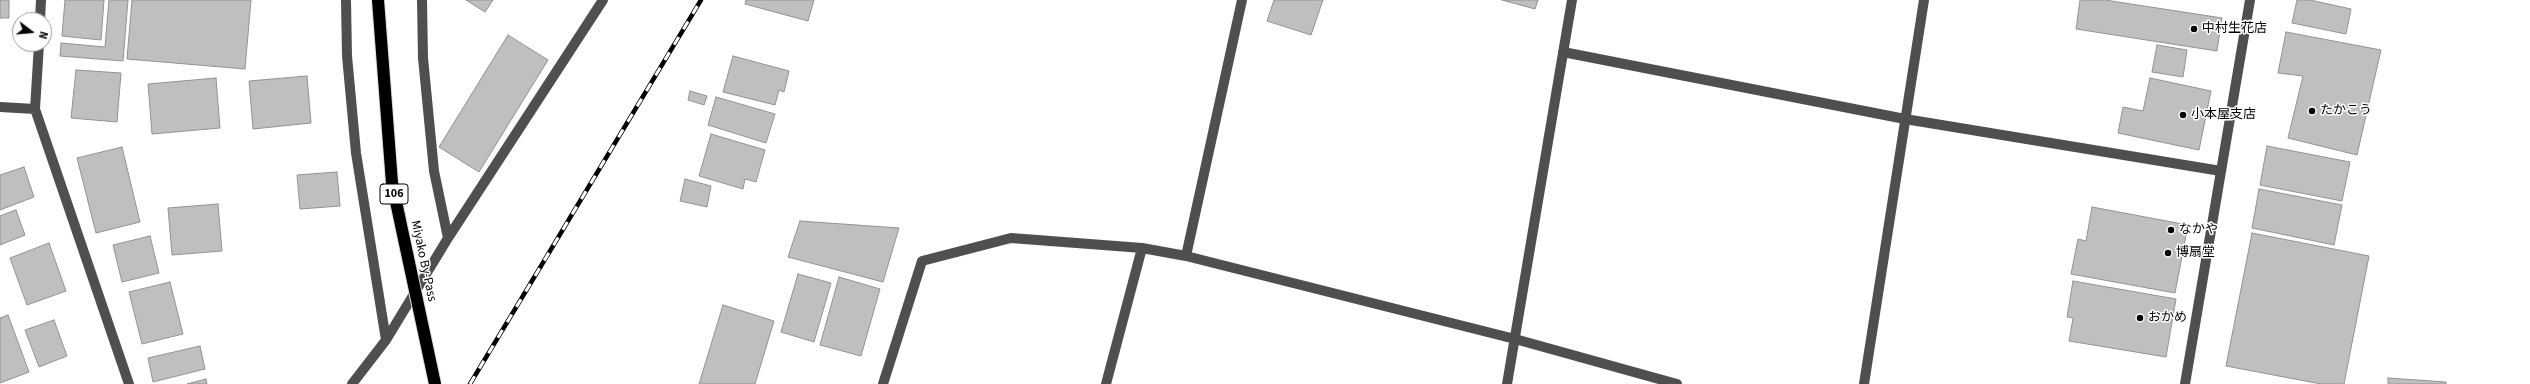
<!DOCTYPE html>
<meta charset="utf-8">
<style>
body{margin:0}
#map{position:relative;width:2530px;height:384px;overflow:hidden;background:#fff;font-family:"Source Sans 3",sans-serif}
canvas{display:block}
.north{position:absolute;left:12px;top:12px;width:40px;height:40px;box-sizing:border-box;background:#fff;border:1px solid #999;border-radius:50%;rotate:106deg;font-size:11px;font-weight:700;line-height:16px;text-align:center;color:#000}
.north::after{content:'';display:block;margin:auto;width:14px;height:18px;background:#000;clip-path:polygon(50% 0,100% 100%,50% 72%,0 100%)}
</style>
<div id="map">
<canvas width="2530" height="384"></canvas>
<div class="north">N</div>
</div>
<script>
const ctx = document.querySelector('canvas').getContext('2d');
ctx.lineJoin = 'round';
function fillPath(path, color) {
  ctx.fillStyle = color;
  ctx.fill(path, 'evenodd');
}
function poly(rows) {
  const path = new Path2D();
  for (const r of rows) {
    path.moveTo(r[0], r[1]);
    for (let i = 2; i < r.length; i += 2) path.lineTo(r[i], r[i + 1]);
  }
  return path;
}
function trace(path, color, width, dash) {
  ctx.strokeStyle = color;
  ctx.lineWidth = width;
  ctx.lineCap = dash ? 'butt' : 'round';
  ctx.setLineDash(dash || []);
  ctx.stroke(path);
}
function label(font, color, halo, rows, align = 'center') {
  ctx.font = font + ' "Source Sans 3","Noto Sans JP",sans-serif';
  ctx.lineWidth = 3;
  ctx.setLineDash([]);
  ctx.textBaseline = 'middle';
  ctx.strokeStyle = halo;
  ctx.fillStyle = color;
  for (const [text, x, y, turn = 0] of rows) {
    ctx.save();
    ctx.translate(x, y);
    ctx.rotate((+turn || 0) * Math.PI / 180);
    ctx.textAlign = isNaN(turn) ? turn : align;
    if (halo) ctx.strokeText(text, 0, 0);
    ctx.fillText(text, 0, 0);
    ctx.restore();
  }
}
const building = poly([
 [0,0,9,0,9,18,0,18,0,0],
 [65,0,104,0,101,40,62,36,65,0],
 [109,0,128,0,123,61,60,56,61,43,105,47,109,0],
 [132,0,251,0,245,69,127,59,132,0],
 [466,0,493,0,485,12,466,0],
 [746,0,814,0,808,21,745,4,746,0],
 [1274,0,1323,0,1311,35,1267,21,1274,0],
 [1502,0,1538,0,1535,9,1502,0],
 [2080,0,2105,0,2222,18,2217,51,2076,29,2080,0],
 [2297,0,2310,0,2351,9,2346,34,2292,23,2297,0],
 [2286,32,2381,50,2357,155,2288,138,2303,76,2278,73,2286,32],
 [508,35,548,60,479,172,439,147,508,35],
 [2157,45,2187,50,2183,77,2152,72,2157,45],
 [733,56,789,71,784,92,779,90,775,105,723,92,733,56],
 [76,70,121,73,117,122,71,118,76,70],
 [307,76,311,123,253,129,249,81,307,76],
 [216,78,220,128,152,134,148,84,216,78],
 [2150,78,2211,91,2199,150,2118,133,2123,107,2143,111,2150,78],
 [690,91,707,96,704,105,688,100,690,91],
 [716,97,775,114,766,143,708,125,716,97],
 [711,134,765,150,756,182,745,179,743,189,699,176,711,134],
 [2267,146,2350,162,2342,201,2260,185,2267,146],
 [122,147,140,222,96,233,77,158,122,147],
 [24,167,34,197,0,210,0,175,24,167],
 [337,172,340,206,300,209,297,175,337,172],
 [685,179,711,186,707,207,680,201,685,179],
 [2259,189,2342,205,2334,245,2252,228,2259,189],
 [218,204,222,251,172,255,168,208,218,204],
 [2092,207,2188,225,2175,293,2071,274,2078,239,2086,241,2092,207],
 [16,210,25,235,0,245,0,216,16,210],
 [800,221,899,228,883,282,788,257,800,221],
 [2252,233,2369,256,2344,384,2321,384,2226,366,2252,233],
 [150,236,159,273,122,282,113,245,150,236],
 [49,243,66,291,27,305,10,258,49,243],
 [798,274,831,283,814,342,781,332,798,274],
 [839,277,880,289,861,356,820,345,839,277],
 [2073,281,2176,299,2166,357,2069,341,2073,318,2067,317,2073,281],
 [170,282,183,334,142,344,129,292,170,282],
 [723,305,774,321,755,384,699,384,723,305],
 [8,315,29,372,0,383,0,318,8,315],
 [54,320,67,356,39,367,25,330,54,320],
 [200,346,205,369,153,382,148,358,200,346],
 [2388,378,2446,382,2446,384,2388,384,2388,378],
 [206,379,207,384,187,384,206,379]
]);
const minor = poly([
 [346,0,347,56,356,153,386,340],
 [422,0,423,58,434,171,448,238],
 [40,20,41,0],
 [39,44,35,109,129,384],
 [1563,52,1905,119,2221,171],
 [0,107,35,109],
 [1186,256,1242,0],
 [352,384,386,340,448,238,603,0],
 [883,384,922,261,1011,238,1142,248,1186,256,1515,339,1677,384],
 [1106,384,1142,248],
 [1507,384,1572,0],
 [1864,384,1924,0],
 [2185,384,2250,0]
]);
const rail = poly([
 [470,384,701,0]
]);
const highwayBridge = poly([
 [378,0,392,183,435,384]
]);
const markers = [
 [2194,29,4,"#000"],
 [2312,111,4,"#000"],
 [2183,115,4,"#000"],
 [2171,230,4,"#000"],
 [2168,253,4,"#000"],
 [2140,318,4,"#000"]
];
const shields = [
 [394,194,28]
];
const shieldNames = [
 ["106",394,194]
];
const poiNames = [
 ["中村生花店",2202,29],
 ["たかこう",2320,111],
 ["小本屋支店",2191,115],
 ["なかや",2179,230],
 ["博扇堂",2176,253],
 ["おかめ",2148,318]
];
const streetNames = [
 ["Miyako By-Pass",423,261,78]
];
fillPath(building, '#bfbfbf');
trace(building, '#939393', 1);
trace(minor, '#4f4f4f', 10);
trace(rail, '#000', 4.5);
trace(rail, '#fff', 3, [9]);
trace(highwayBridge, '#dbdbdb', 14, []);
trace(highwayBridge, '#000', 12);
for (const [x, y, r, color] of markers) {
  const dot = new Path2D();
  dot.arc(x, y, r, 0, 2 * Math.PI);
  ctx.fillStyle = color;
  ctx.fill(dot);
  trace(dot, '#fff', 1.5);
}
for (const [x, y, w] of shields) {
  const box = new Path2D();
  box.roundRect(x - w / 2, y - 10, w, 20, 3);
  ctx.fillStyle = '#fff';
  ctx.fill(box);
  trace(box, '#000', 1);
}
label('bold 12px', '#000', null, shieldNames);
label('13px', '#000', '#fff', poiNames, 'left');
label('13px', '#000', '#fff', streetNames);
</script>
